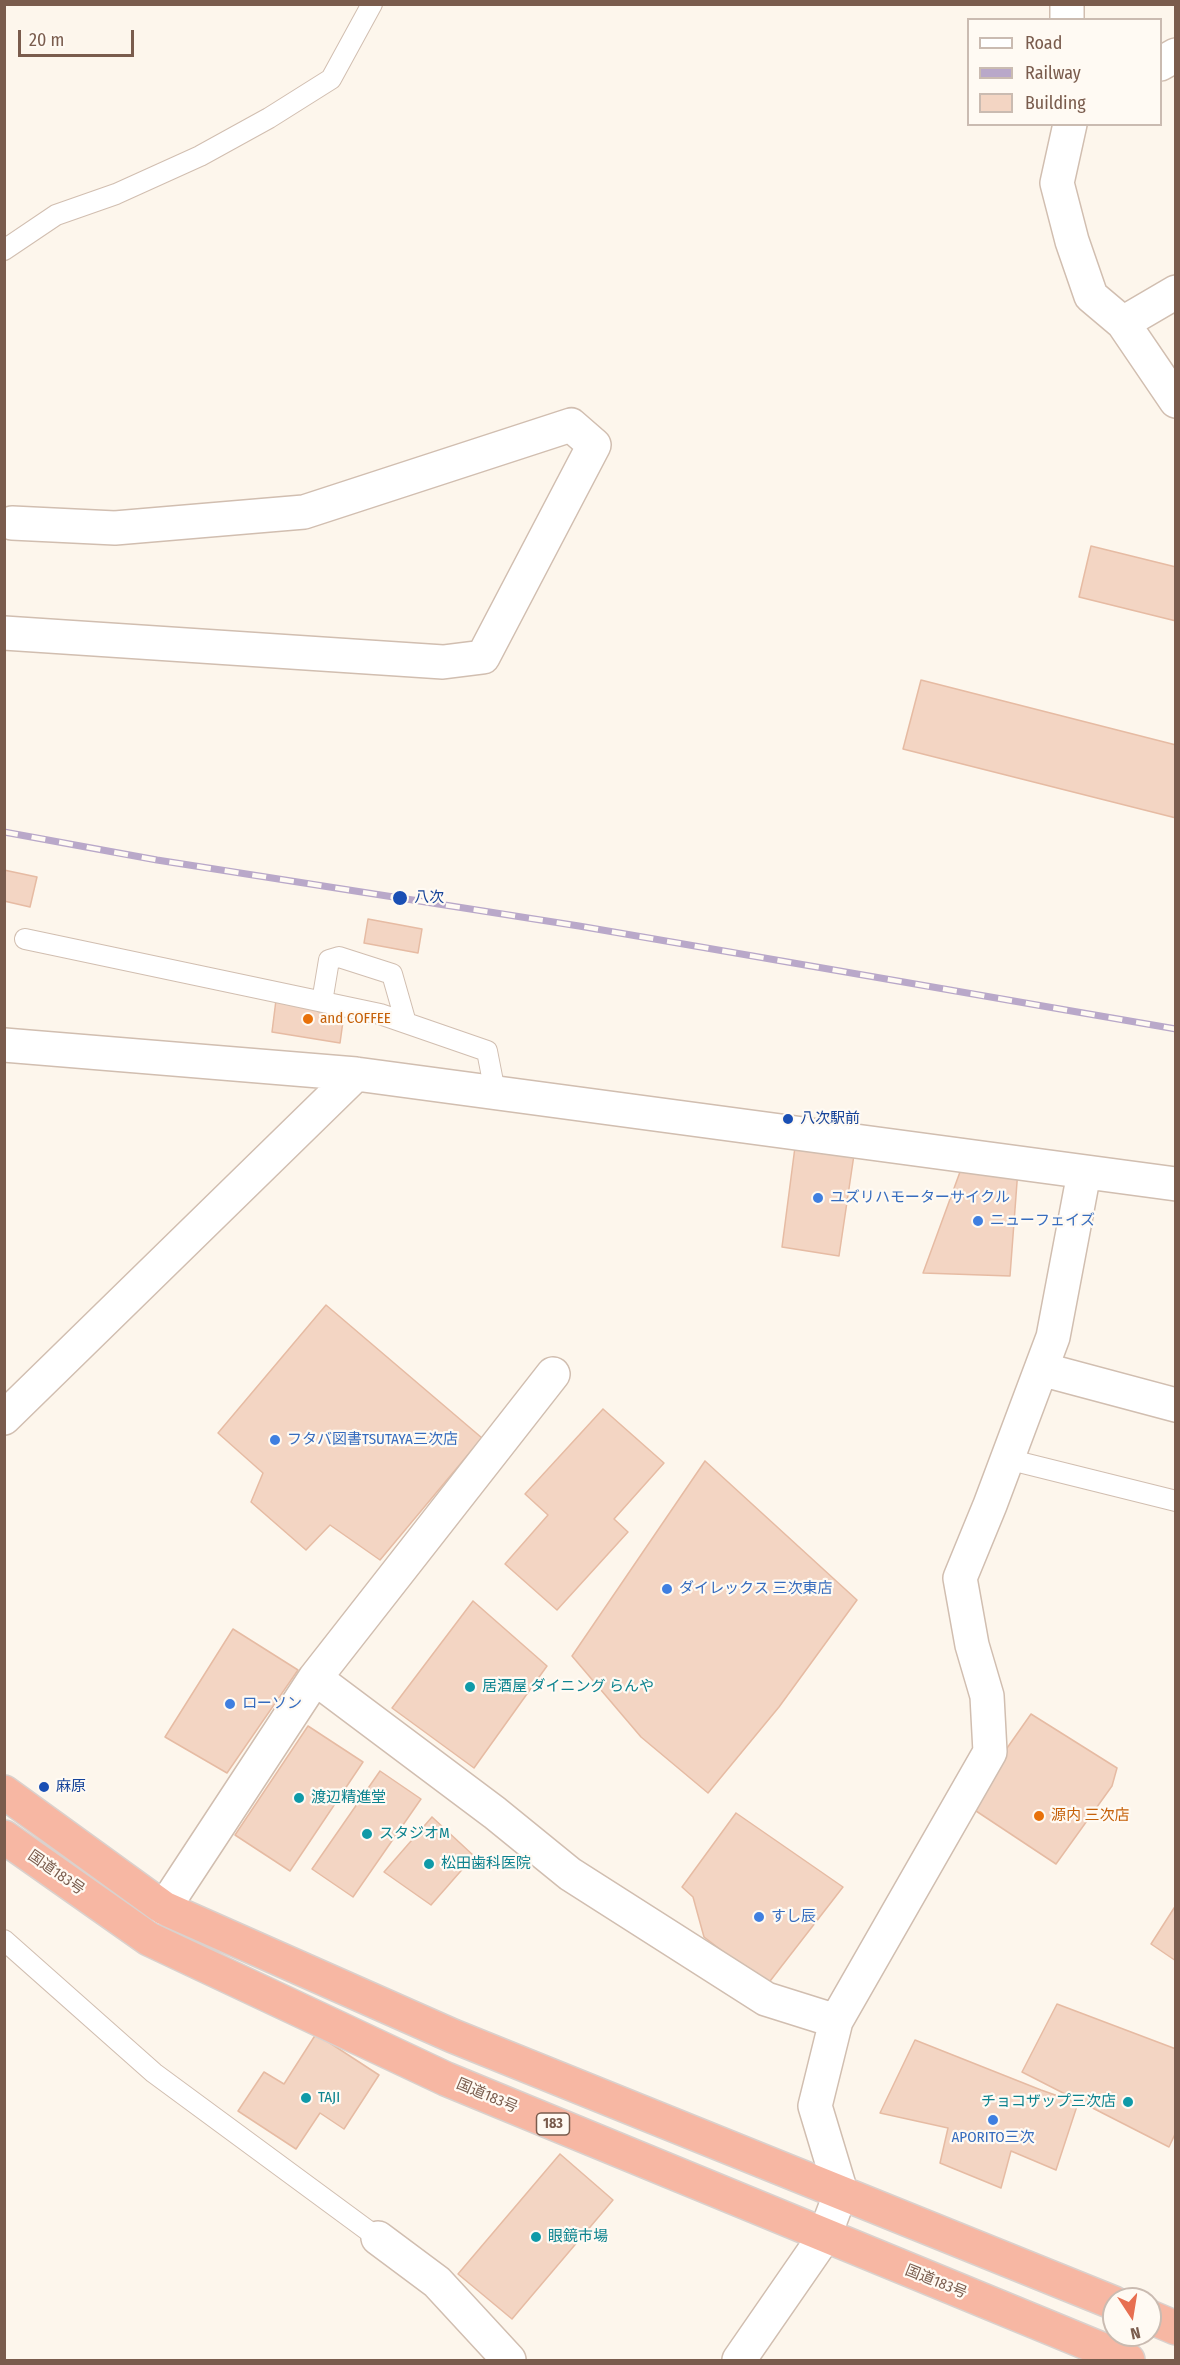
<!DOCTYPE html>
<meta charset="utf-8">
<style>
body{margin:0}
#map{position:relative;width:1180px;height:2365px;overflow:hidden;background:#fdf6ec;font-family:"Fira Sans Condensed",sans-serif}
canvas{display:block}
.frame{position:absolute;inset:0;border:6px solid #7a5c4d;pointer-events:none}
.legend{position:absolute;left:967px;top:18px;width:195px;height:108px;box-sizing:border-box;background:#fffaf3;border:2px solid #cabbb1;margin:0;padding:8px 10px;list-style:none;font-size:18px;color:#7a5c4d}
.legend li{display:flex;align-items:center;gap:12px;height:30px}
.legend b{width:30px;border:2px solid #cabbb1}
.north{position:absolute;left:1102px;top:2287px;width:60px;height:60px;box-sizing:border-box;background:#fffaf3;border:2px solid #cabbb1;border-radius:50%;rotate:168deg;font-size:16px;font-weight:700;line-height:24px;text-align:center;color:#7a5c4d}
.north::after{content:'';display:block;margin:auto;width:21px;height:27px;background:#e76f51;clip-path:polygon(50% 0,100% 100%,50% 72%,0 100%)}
.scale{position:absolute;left:18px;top:30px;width:116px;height:27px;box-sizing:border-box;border:3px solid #7a5c4d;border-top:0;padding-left:8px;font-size:18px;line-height:21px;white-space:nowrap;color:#7a5c4d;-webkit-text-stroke:4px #fffaf3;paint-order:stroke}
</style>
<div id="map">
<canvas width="1180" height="2365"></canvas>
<div class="frame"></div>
<ul class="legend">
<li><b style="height:8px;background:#fff"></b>Road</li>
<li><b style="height:8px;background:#b9a8c9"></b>Railway</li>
<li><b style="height:16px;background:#f3d5c3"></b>Building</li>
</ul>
<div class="north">N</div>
<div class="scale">20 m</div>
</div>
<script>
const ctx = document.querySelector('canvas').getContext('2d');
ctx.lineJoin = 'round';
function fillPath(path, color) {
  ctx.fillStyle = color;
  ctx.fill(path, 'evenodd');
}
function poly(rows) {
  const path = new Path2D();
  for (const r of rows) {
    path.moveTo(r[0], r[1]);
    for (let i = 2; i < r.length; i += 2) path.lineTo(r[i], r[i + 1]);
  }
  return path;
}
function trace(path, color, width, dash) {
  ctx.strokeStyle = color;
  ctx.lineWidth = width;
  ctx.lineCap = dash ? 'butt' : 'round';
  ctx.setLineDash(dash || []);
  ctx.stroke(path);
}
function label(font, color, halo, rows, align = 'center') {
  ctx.font = font + ' "Fira Sans Condensed","Noto Sans JP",sans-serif';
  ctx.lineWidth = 4.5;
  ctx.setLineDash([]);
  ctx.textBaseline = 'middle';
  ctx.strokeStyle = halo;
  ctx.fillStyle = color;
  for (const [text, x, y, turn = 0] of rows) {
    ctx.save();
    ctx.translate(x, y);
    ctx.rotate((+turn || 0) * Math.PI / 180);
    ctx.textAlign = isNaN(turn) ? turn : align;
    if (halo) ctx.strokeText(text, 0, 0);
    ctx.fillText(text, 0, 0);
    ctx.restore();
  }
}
const building = poly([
 [1091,546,1176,567,1176,621,1079,597,1091,546],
 [921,680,1176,745,1176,818,903,749,921,680],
 [4,870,37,877,30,907,4,901,4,870],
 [368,919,422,929,418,953,364,943,368,919],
 [277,992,345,1007,340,1043,272,1032,277,992],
 [795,1147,855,1148,839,1256,782,1247,795,1147],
 [964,1161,1018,1169,1010,1276,923,1273,964,1161],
 [326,1305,482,1438,380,1560,330,1525,306,1550,251,1502,263,1473,218,1433,326,1305],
 [603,1409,664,1463,614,1519,628,1532,557,1610,505,1564,548,1515,525,1494,603,1409],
 [705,1461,857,1600,779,1707,708,1793,641,1737,572,1656,705,1461],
 [473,1601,547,1666,474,1768,392,1708,473,1601],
 [233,1629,298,1670,227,1773,165,1737,233,1629],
 [1031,1714,1117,1768,1112,1786,1056,1864,967,1805,1031,1714],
 [308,1726,363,1762,290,1871,235,1835,308,1726],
 [380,1771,421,1799,353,1897,312,1869,380,1771],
 [736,1813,843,1887,767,1985,704,1937,693,1897,682,1887,736,1813],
 [432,1817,474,1856,431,1905,384,1872,432,1817],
 [1176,1905,1176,1961,1151,1944,1176,1905],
 [1057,2004,1176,2049,1176,2132,1169,2147,1022,2072,1057,2004],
 [316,2034,379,2075,344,2129,320,2113,296,2149,238,2111,264,2072,284,2084,316,2034],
 [915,2040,1041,2090,1078,2103,1056,2170,1011,2151,1001,2188,940,2163,948,2128,880,2113,915,2040],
 [560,2154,613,2200,512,2319,458,2274,560,2154]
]);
const lane = poly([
 [4,250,56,215,116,194,200,156,269,118,331,79,372,4],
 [25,939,380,1014,487,1051,495,1092],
 [322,1002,329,960,339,957,392,974,406,1023],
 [1007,1459,1176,1501],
 [4,1940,154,2073,378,2238]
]);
const street = poly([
 [1067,4,1067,20],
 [1160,64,1176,55],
 [1070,124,1057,183,1072,241,1091,296,1123,323,1176,401],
 [1123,323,1176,292],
 [4,633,443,662,483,657,594,445,571,425,304,512,115,528,12,523],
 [4,1045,356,1074,1176,1184],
 [1041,1369,1176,1405],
 [553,1374,315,1678,495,1813,570,1874,766,1999,836,2021],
 [4,1418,356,1074],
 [164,1908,315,1678],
 [378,2238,437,2282,509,2360],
 [739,2360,824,2237,841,2192,815,2106,836,2021,990,1752,987,1696,972,1645,960,1578,990,1505,1053,1337,1084,1173]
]);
const highway = poly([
 [4,1792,164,1908,453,2036,1114,2303],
 [4,1837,149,1939,446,2079,1128,2360],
 [1150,2317,1176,2328]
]);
const rail = poly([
 [4,832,157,860,579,926,1176,1029]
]);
const markers = [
 [400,898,8,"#1a4fb4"],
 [308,1019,6,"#e8710a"],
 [788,1119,6,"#1a4fb4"],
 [818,1198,6,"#3f7fe0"],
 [978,1221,6,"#3f7fe0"],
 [275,1440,6,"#3f7fe0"],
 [667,1589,6,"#3f7fe0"],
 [470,1687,6,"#0f9aa8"],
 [230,1704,6,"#3f7fe0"],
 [44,1787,6,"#1a4fb4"],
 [299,1798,6,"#0f9aa8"],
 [1039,1816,6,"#e8710a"],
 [367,1834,6,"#0f9aa8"],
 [429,1864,6,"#0f9aa8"],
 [759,1917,6,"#3f7fe0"],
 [306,2098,6,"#0f9aa8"],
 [1128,2102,6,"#0f9aa8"],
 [993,2120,6,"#3f7fe0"],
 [536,2237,6,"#0f9aa8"]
];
const shields = [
 [553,2124,33]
];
const shieldNames = [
 ["183",553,2124]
];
const transitNames = [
 ["八次",414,898],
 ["八次駅前",800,1119],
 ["麻原",56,1787]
];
const foodNames = [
 ["and COFFEE",320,1019],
 ["源内 三次店",1051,1816]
];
const shopNames = [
 ["ユズリハモーターサイクル",830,1198],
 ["ニューフェイズ",990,1221],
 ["フタバ図書TSUTAYA三次店",287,1440],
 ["ダイレックス 三次東店",679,1589],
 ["ローソン",242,1704],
 ["すし辰",771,1917],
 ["APORITO三次",993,2138,"center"]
];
const cultureNames = [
 ["居酒屋 ダイニング らんや",482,1687],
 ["渡辺精進堂",311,1798],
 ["スタジオM",379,1834],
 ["松田歯科医院",441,1864],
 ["TAJI",318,2098],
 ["チョコザップ三次店",1116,2102,"right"],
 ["眼鏡市場",548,2237]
];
const streetNames = [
 ["国道183号",56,1873,35],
 ["国道183号",487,2096,23],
 ["国道183号",936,2282,22]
];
fillPath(building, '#f3d5c3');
trace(building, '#e6bba3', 1.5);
trace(lane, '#d1beb0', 22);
trace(street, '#d1beb0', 36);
trace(highway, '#dad1cd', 36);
trace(lane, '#fff', 20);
trace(street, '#fff', 33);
trace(highway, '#f7b7a3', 33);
trace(rail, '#b9a8c9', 7);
trace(rail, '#fffaf3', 4.5, [14]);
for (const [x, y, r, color] of markers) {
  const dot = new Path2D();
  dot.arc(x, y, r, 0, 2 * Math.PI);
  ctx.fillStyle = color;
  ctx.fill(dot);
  trace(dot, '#fffaf3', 2);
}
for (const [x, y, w] of shields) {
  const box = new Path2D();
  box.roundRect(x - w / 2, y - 11, w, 22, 4.5);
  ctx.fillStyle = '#fffaf3';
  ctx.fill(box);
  trace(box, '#7a5c4d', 1.5);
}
label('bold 14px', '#7a5c4d', null, shieldNames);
label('15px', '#164399', '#fffaf3', transitNames, 'left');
label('15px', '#c56008', '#fffaf3', foodNames, 'left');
label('15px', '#366cbe', '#fffaf3', shopNames, 'left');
label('15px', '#0d838f', '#fffaf3', cultureNames, 'left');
label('15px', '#7a5c4d', '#fffaf3', streetNames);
</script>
